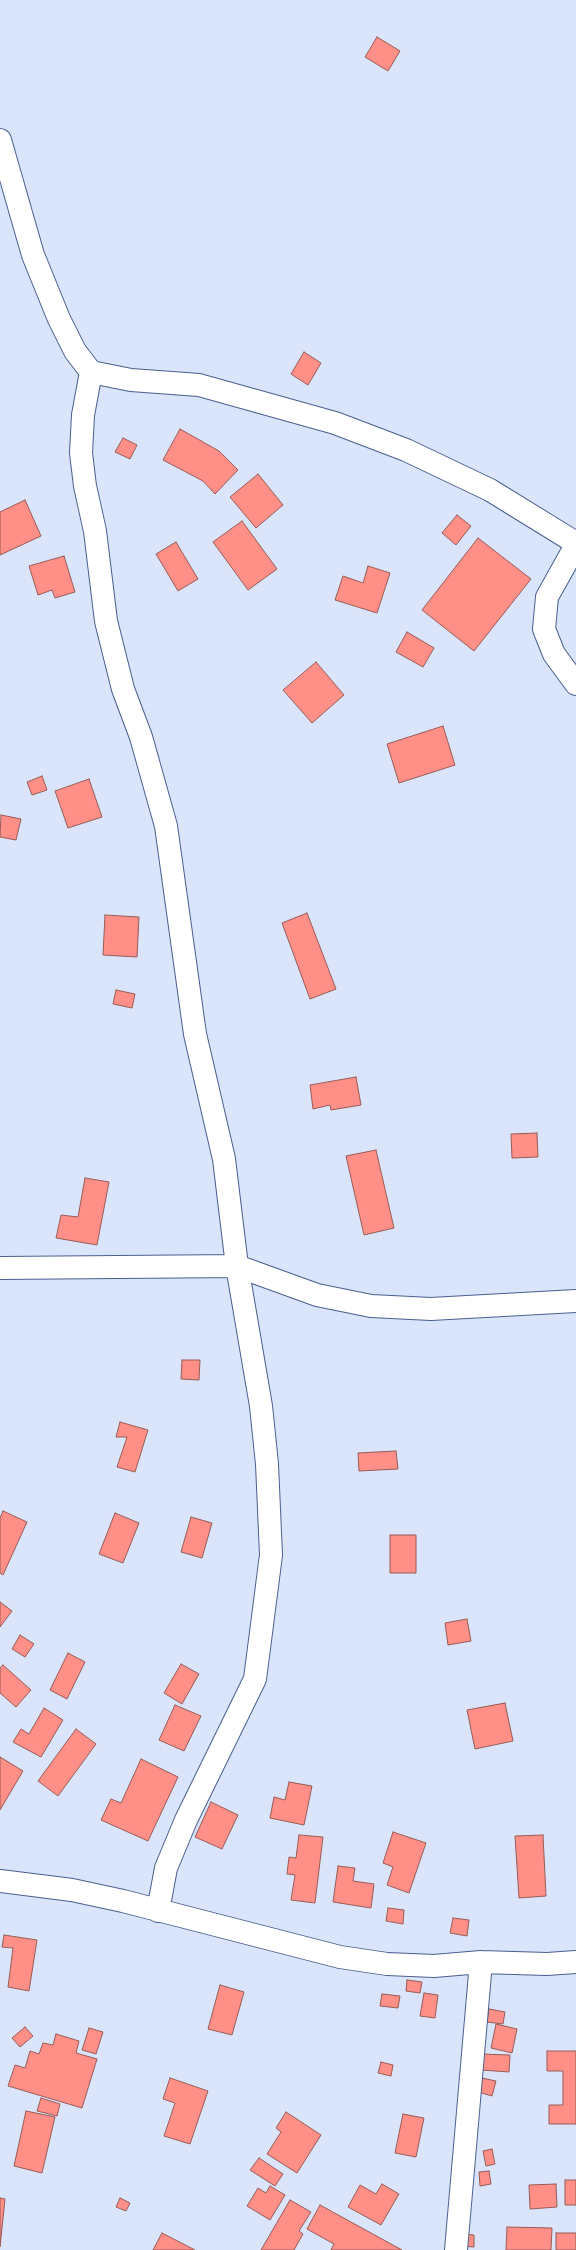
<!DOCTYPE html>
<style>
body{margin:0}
canvas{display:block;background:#dae5fc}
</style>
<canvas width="576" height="2250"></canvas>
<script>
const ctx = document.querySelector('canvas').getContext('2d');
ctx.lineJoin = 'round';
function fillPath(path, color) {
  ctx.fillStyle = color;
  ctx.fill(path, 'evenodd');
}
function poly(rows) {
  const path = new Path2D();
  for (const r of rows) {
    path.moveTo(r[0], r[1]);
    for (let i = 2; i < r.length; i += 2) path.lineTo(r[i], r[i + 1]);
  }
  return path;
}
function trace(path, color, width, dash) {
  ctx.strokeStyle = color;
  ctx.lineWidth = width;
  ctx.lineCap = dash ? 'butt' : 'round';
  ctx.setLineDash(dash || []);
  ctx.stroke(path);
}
const building = poly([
 [377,37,400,51,388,71,365,57,377,37],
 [304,352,321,363,308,385,291,374,304,352],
 [180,429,219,451,238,470,215,494,203,481,163,460,180,429],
 [123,438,137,445,130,459,115,452,123,438],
 [258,474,283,505,256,528,230,497,258,474],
 [25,500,41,536,0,555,0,512,25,500],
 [457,515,471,526,456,545,442,533,457,515],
 [242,521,277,569,248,590,213,542,242,521],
 [478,538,531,579,474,651,422,610,478,538],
 [176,542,198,579,178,591,156,554,176,542],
 [64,556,75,592,55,598,52,590,38,595,29,566,64,556],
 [368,566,390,573,377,613,335,600,343,576,363,583,368,566],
 [407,632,434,648,423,667,396,652,407,632],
 [316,662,344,695,312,723,283,690,316,662],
 [443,726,455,765,399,783,387,744,443,726],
 [42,776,47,790,32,795,27,782,42,776],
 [89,779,102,817,68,828,55,791,89,779],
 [1,815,21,819,16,840,0,837,1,815],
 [307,913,336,989,310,999,282,923,307,913],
 [105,915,139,917,137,957,103,955,105,915],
 [116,990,135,994,132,1008,113,1004,116,990],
 [356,1077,361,1105,331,1110,330,1105,313,1109,310,1085,356,1077],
 [537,1133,538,1157,512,1158,511,1134,537,1133],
 [376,1150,394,1228,364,1235,346,1156,376,1150],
 [85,1178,109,1182,97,1245,56,1238,61,1215,78,1217,85,1178],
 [182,1360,200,1360,199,1380,181,1379,182,1360],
 [120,1422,148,1430,135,1472,117,1467,127,1437,116,1437,120,1422],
 [396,1451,398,1469,359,1471,358,1453,396,1451],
 [3,1511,27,1522,3,1575,0,1573,0,1518,3,1511],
 [115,1513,139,1523,123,1563,99,1554,115,1513],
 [191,1517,212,1523,202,1558,181,1552,191,1517],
 [390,1535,416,1535,416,1573,390,1573,390,1535],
 [0,1602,12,1611,0,1627,0,1602],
 [467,1619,471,1641,448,1645,445,1623,467,1619],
 [20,1635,34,1644,25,1657,12,1649,20,1635],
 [68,1653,85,1662,67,1699,50,1690,68,1653],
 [181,1664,199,1674,182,1704,164,1693,181,1664],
 [3,1665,31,1690,16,1707,0,1693,0,1668,3,1665],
 [505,1703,513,1741,475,1749,467,1710,505,1703],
 [175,1705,201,1716,184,1751,159,1740,175,1705],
 [44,1708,63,1720,41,1757,13,1742,21,1729,29,1734,44,1708],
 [76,1729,96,1744,58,1796,38,1781,76,1729],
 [0,1757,23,1771,0,1810,0,1757],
 [141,1759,178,1777,148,1841,101,1820,111,1799,121,1803,141,1759],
 [289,1782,312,1786,304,1825,270,1818,274,1797,285,1800,289,1782],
 [211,1802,238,1815,222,1849,195,1837,211,1802],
 [393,1832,426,1843,409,1893,387,1885,393,1867,383,1863,393,1832],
 [299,1835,323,1837,315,1903,291,1900,295,1875,287,1874,289,1857,296,1858,299,1835],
 [543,1835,546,1896,519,1898,515,1836,543,1835],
 [338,1866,355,1868,353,1881,374,1884,371,1908,333,1902,338,1866],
 [388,1908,404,1910,403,1924,386,1921,388,1908],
 [453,1918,469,1920,467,1936,450,1933,453,1918],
 [4,1935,37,1940,29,1991,8,1987,13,1948,2,1947,4,1935],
 [407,1980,422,1982,420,1993,406,1991,407,1980],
 [220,1985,244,1992,232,2035,208,2029,220,1985],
 [424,1993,438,1995,435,2018,420,2016,424,1993],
 [382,1994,400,1996,398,2008,380,2006,382,1994],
 [489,2009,505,2012,503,2024,487,2022,489,2009],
 [496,2024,517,2029,512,2053,491,2048,496,2024],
 [25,2027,33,2036,20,2047,12,2038,25,2027],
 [89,2028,103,2032,96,2054,82,2050,89,2028],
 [56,2034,79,2041,76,2053,97,2059,82,2108,8,2086,15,2065,25,2068,30,2051,39,2054,43,2043,53,2045,56,2034],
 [547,2051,576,2051,576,2124,549,2124,549,2105,563,2105,563,2071,547,2071,547,2051],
 [482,2054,510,2055,509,2072,481,2070,482,2054],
 [381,2062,393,2065,391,2076,378,2073,381,2062],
 [170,2078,208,2091,190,2144,164,2136,175,2103,163,2099,170,2078],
 [482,2078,496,2081,492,2096,478,2092,482,2078],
 [41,2098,60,2104,57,2116,37,2111,41,2098],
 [26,2111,55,2117,42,2173,14,2166,26,2111],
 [286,2112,321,2135,297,2173,267,2154,281,2132,276,2128,286,2112],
 [403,2114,424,2118,416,2157,395,2153,403,2114],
 [492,2149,495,2164,486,2166,483,2151,492,2149],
 [259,2158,283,2174,275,2186,250,2170,259,2158],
 [489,2171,491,2184,480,2186,479,2172,489,2171],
 [565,2180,576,2180,576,2205,565,2205,565,2180],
 [382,2184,399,2194,381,2225,348,2207,360,2185,376,2194,382,2184],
 [556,2184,557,2207,530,2209,529,2185,556,2184],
 [270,2186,285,2195,270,2220,247,2206,258,2188,266,2193,270,2186],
 [0,2198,5,2199,0,2247,0,2198],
 [120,2198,130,2203,126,2211,116,2207,120,2198],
 [290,2200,311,2212,299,2231,303,2234,294,2250,261,2250,290,2200],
 [320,2205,402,2250,331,2250,334,2244,307,2229,320,2205],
 [507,2227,552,2228,551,2250,506,2250,507,2227],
 [162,2233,195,2250,153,2250,162,2233],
 [556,2233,576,2233,576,2250,556,2250,556,2233],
 [462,2234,474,2235,474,2247,461,2246,462,2234]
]);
const minor = poly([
 [0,140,33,255,59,319,75,351,91,372,131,380,199,385,335,423,406,450,490,490,576,543],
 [91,372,83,415,81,453,85,486,95,531,106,621,123,689,141,737,166,826,195,1034,224,1159,237,1266,261,1406,267,1464,271,1555,255,1679,186,1820,166,1868,158,1911],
 [576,545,547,597,544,629,554,654,576,684],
 [0,1268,237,1266,317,1295,371,1306,431,1309,576,1301],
 [0,1881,72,1890,123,1901,340,1957,387,1964,434,1966,481,1962,547,1964,576,1962],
 [456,2250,481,1962]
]);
fillPath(building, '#ff8f87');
trace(building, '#985b56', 1);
trace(minor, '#495f8e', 24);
trace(minor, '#fff', 22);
</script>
